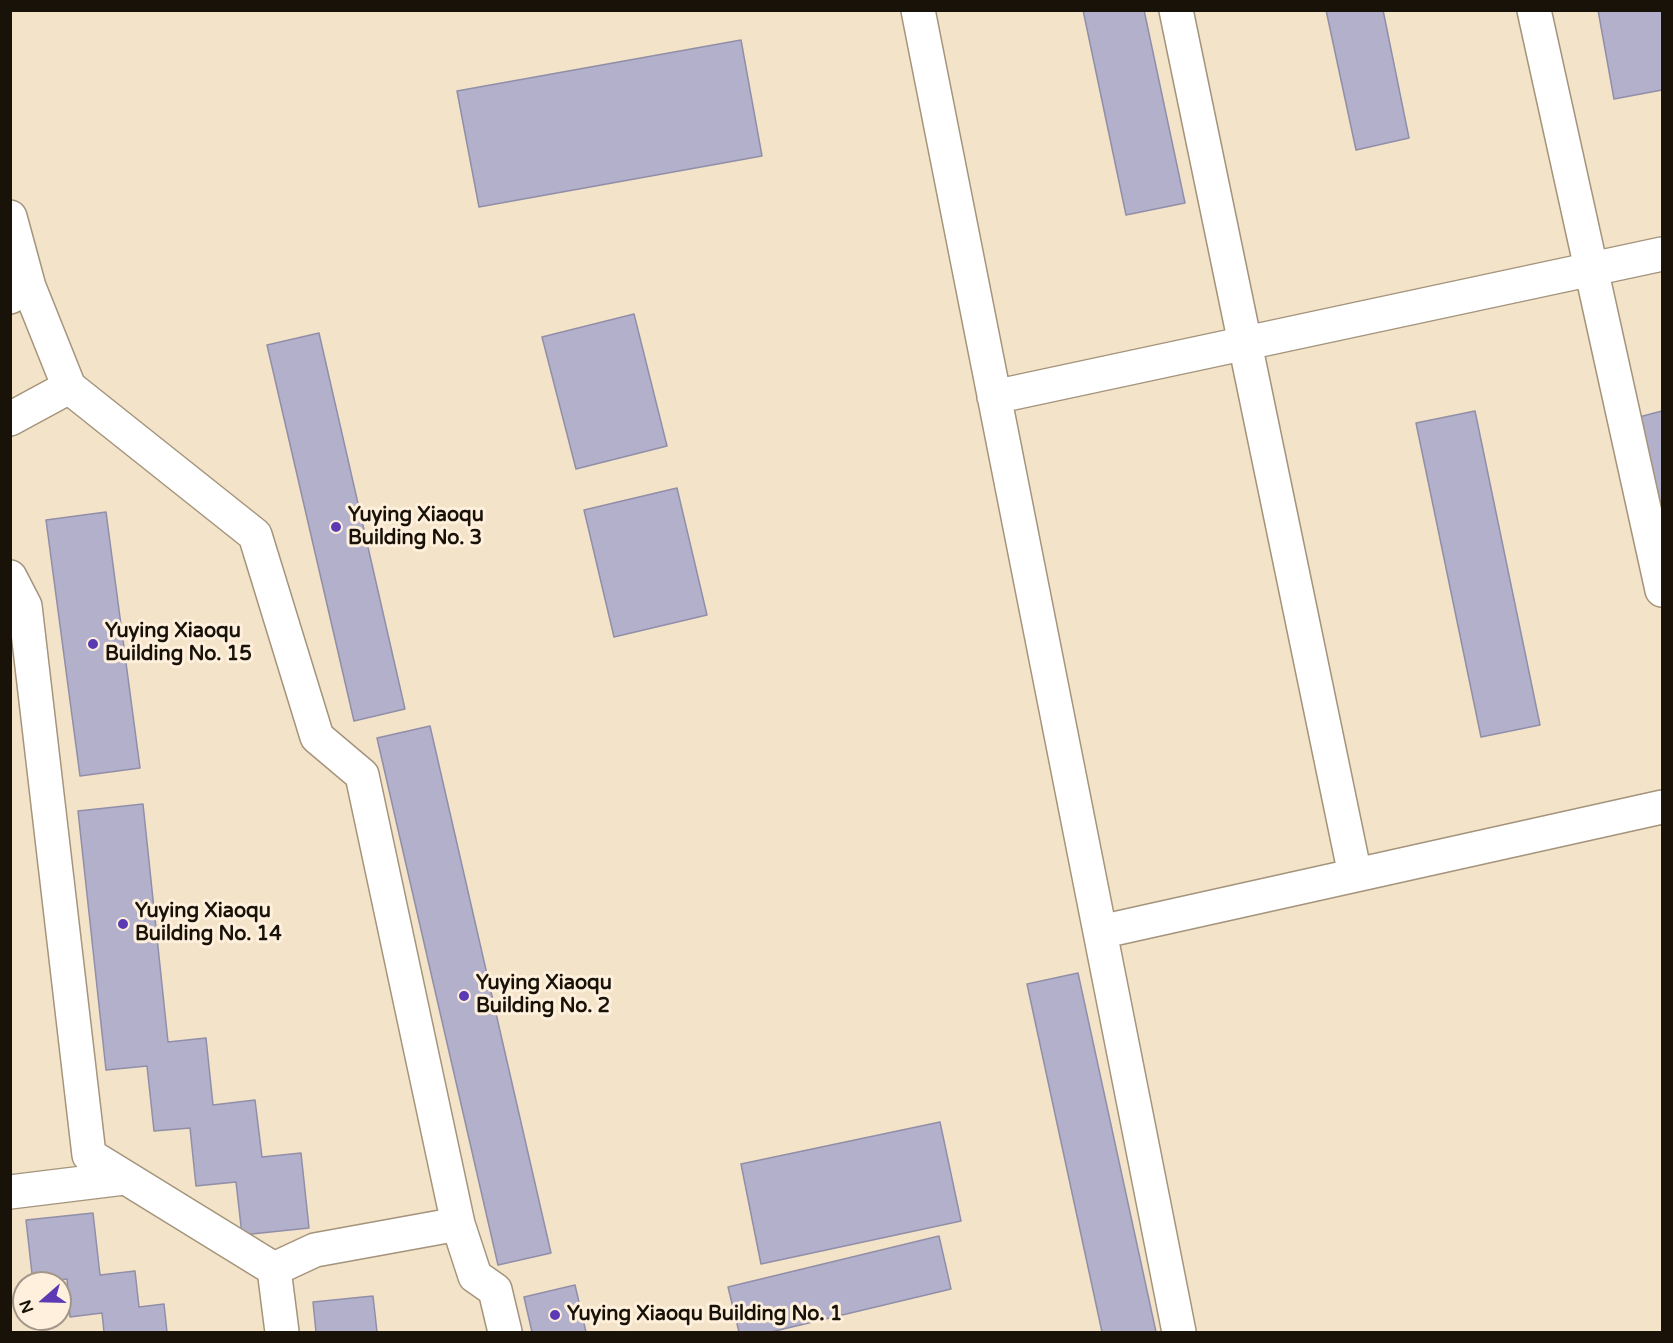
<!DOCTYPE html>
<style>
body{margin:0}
#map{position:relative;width:1673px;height:1343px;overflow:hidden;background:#f3e3c9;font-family:"Varela Round",sans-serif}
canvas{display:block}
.frame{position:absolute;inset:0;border:12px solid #181209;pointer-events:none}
.north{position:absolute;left:12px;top:1271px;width:60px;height:60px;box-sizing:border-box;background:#fef0dc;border:2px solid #a29788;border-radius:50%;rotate:250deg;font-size:16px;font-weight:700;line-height:24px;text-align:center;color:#181209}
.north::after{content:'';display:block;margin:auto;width:21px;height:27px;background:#5c3ab3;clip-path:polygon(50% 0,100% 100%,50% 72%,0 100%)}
</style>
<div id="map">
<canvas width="1673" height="1343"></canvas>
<div class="frame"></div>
<div class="north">N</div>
</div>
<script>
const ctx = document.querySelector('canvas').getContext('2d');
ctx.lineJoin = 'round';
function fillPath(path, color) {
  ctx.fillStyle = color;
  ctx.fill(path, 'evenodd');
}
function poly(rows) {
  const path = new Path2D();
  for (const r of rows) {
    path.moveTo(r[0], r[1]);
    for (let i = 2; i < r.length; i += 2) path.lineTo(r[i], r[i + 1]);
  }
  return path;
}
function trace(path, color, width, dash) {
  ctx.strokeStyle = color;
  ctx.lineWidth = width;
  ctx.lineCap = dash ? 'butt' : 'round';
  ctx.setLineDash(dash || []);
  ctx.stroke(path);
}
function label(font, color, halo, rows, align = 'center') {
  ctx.font = font + ' "Varela Round",sans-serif';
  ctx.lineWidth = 6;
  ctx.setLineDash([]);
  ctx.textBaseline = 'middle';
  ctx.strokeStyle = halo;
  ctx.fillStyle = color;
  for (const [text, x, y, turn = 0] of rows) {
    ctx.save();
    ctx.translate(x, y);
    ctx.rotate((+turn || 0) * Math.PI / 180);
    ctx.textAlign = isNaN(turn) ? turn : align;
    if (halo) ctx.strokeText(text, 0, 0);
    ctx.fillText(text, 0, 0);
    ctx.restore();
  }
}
const building = poly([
 [1083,10,1144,10,1185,203,1126,215,1083,10],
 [1326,10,1383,10,1409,138,1356,150,1326,10],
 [1598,10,1662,10,1662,90,1614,99,1598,10],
 [741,40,762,156,479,207,457,91,741,40],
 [634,314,667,446,576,469,542,337,634,314],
 [319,333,405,709,354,721,267,345,319,333],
 [1475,411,1540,725,1481,737,1416,423,1475,411],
 [1662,411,1662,527,1639,417,1662,411],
 [677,488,707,615,614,637,584,510,677,488],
 [106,512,140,768,80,776,46,520,106,512],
 [430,726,551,1253,498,1265,377,738,430,726],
 [143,804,168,1042,206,1038,213,1105,255,1100,262,1157,301,1153,309,1228,242,1235,236,1182,196,1186,190,1128,154,1131,147,1066,106,1070,78,811,143,804],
 [1078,973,1156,1332,1102,1332,1027,984,1078,973],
 [940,1122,961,1221,761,1264,741,1164,940,1122],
 [93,1213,100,1275,135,1271,139,1307,164,1304,167,1332,104,1332,102,1313,70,1317,67,1279,33,1283,26,1220,93,1213],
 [939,1236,951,1289,771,1332,739,1332,728,1287,939,1236],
 [575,1285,586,1332,532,1332,524,1297,575,1285],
 [373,1296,377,1332,316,1332,313,1302,373,1296]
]);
const minor = poly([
 [918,10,1179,1332],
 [1176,10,1355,875],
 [1534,10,1662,590],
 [10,217,29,287],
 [10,297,29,287,69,387,10,419],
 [69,387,255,535,317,737,362,775,458,1224],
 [994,397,1662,254],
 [10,577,25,606,89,1155,274,1269,282,1332],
 [1100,932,1662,807],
 [10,1192,124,1178],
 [274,1269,315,1250,458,1224,475,1276,495,1290,505,1332]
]);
const markers = [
 [336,527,6,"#5c3ab3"],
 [93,644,6,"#5c3ab3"],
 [123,924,6,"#5c3ab3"],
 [464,996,6,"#5c3ab3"],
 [555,1315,6,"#5c3ab3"]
];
const poiNames = [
 ["Yuying Xiaoqu",348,516],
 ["Building No. 3",348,539],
 ["Yuying Xiaoqu",105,632],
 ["Building No. 15",105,655],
 ["Yuying Xiaoqu",135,912],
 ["Building No. 14",135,935],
 ["Yuying Xiaoqu",476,984],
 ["Building No. 2",476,1007],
 ["Yuying Xiaoqu Building No. 1",567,1315]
];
fillPath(building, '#b3b0cb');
trace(building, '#918ea8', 1.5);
trace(minor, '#a4947c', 36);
trace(minor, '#fff', 33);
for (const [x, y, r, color] of markers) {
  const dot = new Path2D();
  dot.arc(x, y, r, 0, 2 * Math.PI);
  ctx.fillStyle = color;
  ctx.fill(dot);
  trace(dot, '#fef0dc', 2);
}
label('bold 20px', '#181209', '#fef0dc', poiNames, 'left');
</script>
